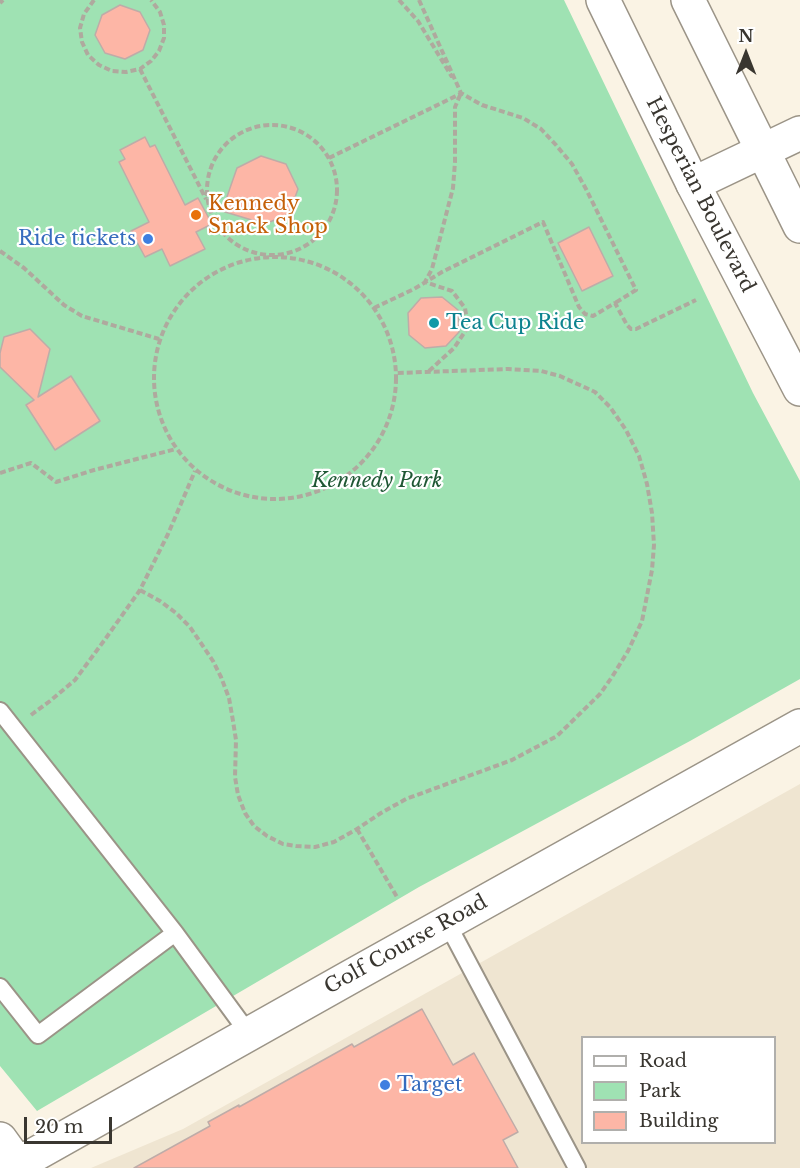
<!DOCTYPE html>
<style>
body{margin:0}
#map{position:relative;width:800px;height:1168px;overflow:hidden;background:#faf3e4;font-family:"Libre Baskerville",serif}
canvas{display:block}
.legend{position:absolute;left:581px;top:1036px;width:195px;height:108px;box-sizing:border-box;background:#fff;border:2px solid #b0afac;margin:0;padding:8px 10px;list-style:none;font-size:18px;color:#393630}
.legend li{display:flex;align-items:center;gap:12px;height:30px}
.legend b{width:30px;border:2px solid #b0afac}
.north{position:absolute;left:716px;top:24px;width:60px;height:60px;-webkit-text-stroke:4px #fff;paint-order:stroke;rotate:0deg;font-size:16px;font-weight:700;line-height:24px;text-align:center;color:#393630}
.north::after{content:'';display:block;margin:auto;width:21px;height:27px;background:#393630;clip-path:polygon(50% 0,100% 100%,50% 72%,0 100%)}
.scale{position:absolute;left:24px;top:1117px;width:88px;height:27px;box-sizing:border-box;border:3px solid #393630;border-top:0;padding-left:8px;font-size:18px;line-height:21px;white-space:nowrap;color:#393630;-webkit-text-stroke:4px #fff;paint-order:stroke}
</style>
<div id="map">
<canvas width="800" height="1168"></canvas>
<ul class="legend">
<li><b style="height:8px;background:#fff"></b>Road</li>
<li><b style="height:16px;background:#9fe2b3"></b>Park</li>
<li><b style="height:16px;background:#fdb6a6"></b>Building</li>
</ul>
<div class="north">N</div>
<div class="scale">20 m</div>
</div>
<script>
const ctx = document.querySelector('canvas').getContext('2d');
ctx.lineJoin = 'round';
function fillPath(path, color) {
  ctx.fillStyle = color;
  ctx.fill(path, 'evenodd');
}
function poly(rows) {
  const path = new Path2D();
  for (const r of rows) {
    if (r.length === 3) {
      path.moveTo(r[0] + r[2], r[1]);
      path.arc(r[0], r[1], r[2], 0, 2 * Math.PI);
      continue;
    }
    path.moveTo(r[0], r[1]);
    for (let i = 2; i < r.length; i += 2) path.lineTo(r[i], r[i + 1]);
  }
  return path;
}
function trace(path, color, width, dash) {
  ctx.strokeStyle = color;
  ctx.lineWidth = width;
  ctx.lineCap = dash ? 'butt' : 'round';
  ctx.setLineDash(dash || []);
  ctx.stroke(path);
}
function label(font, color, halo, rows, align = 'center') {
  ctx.font = font + ' "Libre Baskerville",serif';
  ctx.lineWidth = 4.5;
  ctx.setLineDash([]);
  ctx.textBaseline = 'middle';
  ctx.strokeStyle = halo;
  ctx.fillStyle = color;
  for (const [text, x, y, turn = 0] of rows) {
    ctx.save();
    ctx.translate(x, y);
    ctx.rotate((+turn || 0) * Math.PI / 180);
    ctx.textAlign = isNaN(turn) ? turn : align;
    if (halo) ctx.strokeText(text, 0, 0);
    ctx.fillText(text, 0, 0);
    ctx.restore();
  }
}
const commercial = poly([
 [800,784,800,1168,91,1168,183,1129],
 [582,1038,774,1038,774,1142,582,1142]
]);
const green = poly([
 [0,0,564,0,753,393,800,481,800,679,690,741,419,887,37,1111,0,1066]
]);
const building = poly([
 [120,5,140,12,150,30,143,50,125,59,105,53,95,35,102,15,120,5],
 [145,137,150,147,155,145,185,205,198,198,212,224,196,232,205,249,170,266,162,249,145,257,131,231,149,222,119,162,125,159,120,150,145,137],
 [261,156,286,164,298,189,289,214,265,224,222,211,237,168,261,156],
 [589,227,613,276,582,291,558,243,589,227],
 [442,297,458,310,459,332,446,346,425,348,409,335,408,313,421,298,442,297],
 [30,329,50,349,38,397,71,376,100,421,55,450,26,405,34,400,0,367,0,353,4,337,30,329],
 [422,1009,453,1065,474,1053,518,1132,503,1140,518,1168,134,1168,210,1126,208,1122,239,1105,239,1107,352,1044,354,1047,422,1009]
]);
const path = poly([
 [94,0,84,14,80,28,82,42,88,55,99,65,112,71,126,72,140,69,151,61,159,51,164,38,164,25,160,12,151,0],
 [399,0,418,21,452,77],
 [419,0,461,93,482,105,523,118,541,129,556,145,572,164,586,189,636,290,615,303],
 [0,3,3,0],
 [140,69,206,199],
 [272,190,65],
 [329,158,460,94],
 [0,251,24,268,64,305,82,316,159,339],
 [275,378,121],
 [374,308,414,289,442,272,543,222,579,307,585,314,593,316,615,303,627,325,631,329,636,329,696,300],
 [429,371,454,348,468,327,465,308,452,291,425,282,432,269,453,188,455,162,455,107,461,93],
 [0,473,31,463,56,482,94,470,176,449],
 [140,590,160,601,176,613,190,627,213,661,221,677,229,698,233,721,236,740,235,777,238,795,245,813,254,826,267,836,283,844,296,846,315,847,334,842,357,829,381,813,406,799,512,760,557,736,600,694,612,677,628,651,642,621,652,570,654,545,652,513,647,484,639,456,626,430,610,407,595,392,560,376,541,371,508,369,397,373],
 [31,715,50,701,75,680,106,638,140,590,168,534,195,471],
 [357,829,397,897]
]);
const service = poly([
 [0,711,175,933,249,1034],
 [447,923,577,1168],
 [0,987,38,1035,175,933]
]);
const minor = poly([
 [693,184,800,133],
 [0,1139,18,1164],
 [15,1168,18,1164,352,976,800,726]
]);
const primary = poly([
 [603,0,693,184,800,389],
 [688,0,800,226]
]);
const markers = [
 [196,215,6,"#e8710a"],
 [148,239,6,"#3f7fe0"],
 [434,323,6,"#0f9aa8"],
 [385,1085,6,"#3f7fe0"]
];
const streetNames = [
 ["Hesperian Boulevard",700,195,63],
 ["Golf Course Road",406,945,-29]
];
const foodNames = [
 ["Kennedy",208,204],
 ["Snack Shop",208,227]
];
const shopNames = [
 ["Ride tickets",136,239],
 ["Target",397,1085,"left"]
];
const cultureNames = [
 ["Tea Cup Ride",446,323]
];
const parkNames = [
 ["Kennedy Park",377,481]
];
fillPath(commercial, '#efe5d1');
fillPath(green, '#9fe2b3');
fillPath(building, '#fdb6a6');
trace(building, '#beaca8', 1.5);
trace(service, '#9b9487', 20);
trace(minor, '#9b9487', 36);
trace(primary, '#9b9487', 36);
trace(path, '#afa99e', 4, [6, 3]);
trace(service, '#fff', 16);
trace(minor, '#fff', 33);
trace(primary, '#fff', 33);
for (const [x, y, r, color] of markers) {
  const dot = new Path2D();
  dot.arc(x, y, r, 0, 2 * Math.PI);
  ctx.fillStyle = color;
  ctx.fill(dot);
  trace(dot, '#fff', 2);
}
label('20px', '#393630', '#fff', streetNames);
label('20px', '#c56008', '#fff', foodNames, 'left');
label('20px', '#366cbe', '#fff', shopNames, 'right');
label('20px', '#0d838f', '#fff', cultureNames, 'left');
label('italic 20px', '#1f5734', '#fff', parkNames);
</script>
